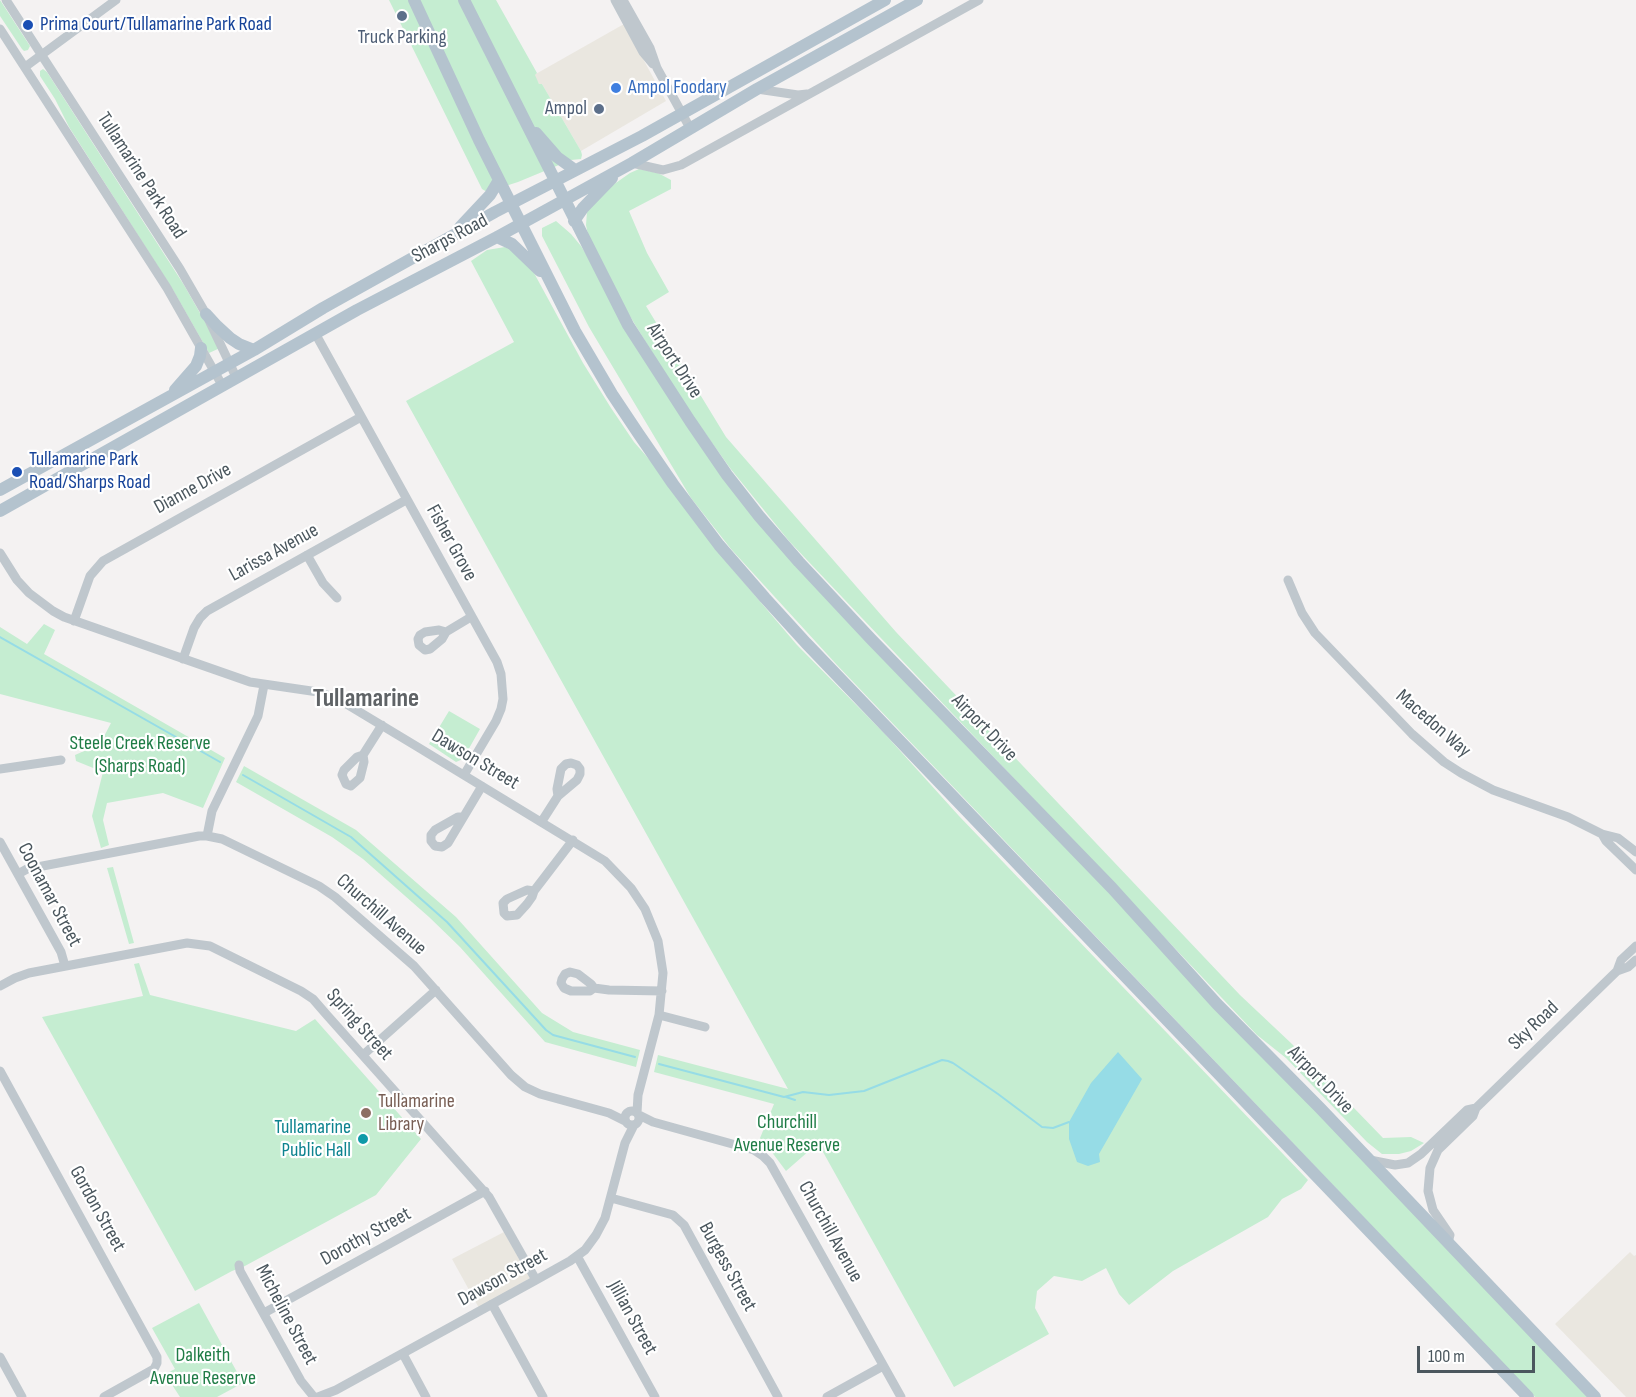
<!DOCTYPE html>
<style>
body{margin:0}
#map{position:relative;width:1636px;height:1397px;overflow:hidden;background:#f4f2f2;font-family:"Sofia Sans Condensed",sans-serif}
canvas{display:block}
.scale{position:absolute;left:1417px;top:1346px;width:118px;height:27px;box-sizing:border-box;border:3px solid #4b575e;border-top:0;padding-left:8px;font-size:18px;line-height:21px;white-space:nowrap;color:#4b575e;-webkit-text-stroke:4px #fff;paint-order:stroke}
</style>
<div id="map">
<canvas width="1636" height="1397"></canvas>
<div class="scale">100 m</div>
</div>
<script>
const ctx = document.querySelector('canvas').getContext('2d');
ctx.lineJoin = 'round';
function fillPath(path, color) {
  ctx.fillStyle = color;
  ctx.fill(path, 'evenodd');
}
function poly(rows) {
  const path = new Path2D();
  for (const r of rows) {
    if (r.length === 3) {
      path.moveTo(r[0] + r[2], r[1]);
      path.arc(r[0], r[1], r[2], 0, 2 * Math.PI);
      continue;
    }
    path.moveTo(r[0], r[1]);
    for (let i = 2; i < r.length; i += 2) path.lineTo(r[i], r[i + 1]);
  }
  return path;
}
function trace(path, color, width, dash) {
  ctx.strokeStyle = color;
  ctx.lineWidth = width;
  ctx.lineCap = dash ? 'butt' : 'round';
  ctx.setLineDash(dash || []);
  ctx.stroke(path);
}
function label(font, color, halo, rows, align = 'center') {
  ctx.font = font + ' "Sofia Sans Condensed",sans-serif';
  ctx.lineWidth = 4.5;
  ctx.setLineDash([]);
  ctx.textBaseline = 'middle';
  ctx.strokeStyle = halo;
  ctx.fillStyle = color;
  for (const [text, x, y, turn = 0] of rows) {
    ctx.save();
    ctx.translate(x, y);
    ctx.rotate((+turn || 0) * Math.PI / 180);
    ctx.textAlign = isNaN(turn) ? turn : align;
    if (halo) ctx.strokeText(text, 0, 0);
    ctx.fillText(text, 0, 0);
    ctx.restore();
  }
}
const commercial = poly([
 [624,24,666,101,581,151,542,84,539,84,534,75],
 [504,1232,530,1278,479,1308,452,1259],
 [1630,1252,1634,1256,1636,1255,1636,1397,1626,1397,1555,1324]
]);
const green = poly([
 [0,0,30,46,28,50,24,51,22,49,0,16],
 [389,0,496,0,537,73,535,75,539,84,542,84,581,151,582,155,581,159,571,160,518,182,487,192,482,189],
 [43,69,47,72,184,285,220,348,209,353,173,290,69,127,55,99,40,76,40,71],
 [639,169,658,173,671,180,671,189,629,211,647,253,669,292,646,306,726,437,896,632,1240,995,1292,1044,1383,1138,1411,1137,1424,1143,1411,1151,1399,1154,1382,1154,1367,1142,1286,1058,1257,1035,789,541,730,468,680,398,628,313,588,235,586,225,587,212,603,192,630,173],
 [556,221,571,234,581,246,721,473,1590,1397,1535,1397,837,665,731,549,691,498,589,327,542,236,542,228],
 [505,247,518,253,534,273,583,363,611,408,634,442,655,466,724,559,797,645,884,733,959,816,1308,1180,1301,1189,1282,1199,1268,1217,1173,1271,1129,1305,1119,1294,1106,1268,1082,1281,1054,1276,1037,1291,1035,1308,1049,1334,954,1387,818,1143,786,1171,771,1151,758,1143,774,1104,654,1072,658,1055,788,1089,406,401,514,342,471,261,487,250],
 [44,624,55,630,44,654,225,758,203,808,163,793,107,803,103,820,109,845,101,848,92,816,103,772,76,761,75,755,100,744,111,723,0,694,0,627,27,644],
 [449,711,480,729,463,759,456,762,429,744],
 [244,766,356,830,456,917,542,1013,573,1032,640,1050,636,1067,545,1042,460,947,429,917,363,859,332,837,236,782],
 [113,867,134,943,129,944,107,868],
 [139,963,150,995,296,1031,315,1019,421,1139,376,1195,243,1267,232,1271,195,1291,42,1017,143,996,134,964],
 [199,1303,243,1383,217,1397,180,1397,165,1374,175,1369,152,1328]
]);
const water = poly([
 [1118,1052,1142,1079,1099,1154,1100,1162,1088,1166,1077,1162,1069,1139,1069,1122,1091,1083]
]);
const stream = poly([
 [0,637,220,762],
 [243,775,351,837,447,922,546,1030,553,1035,635,1057],
 [659,1064,784,1097,803,1092,829,1095,864,1091,942,1060,948,1061,953,1063,998,1094,1042,1127,1053,1128,1069,1122],
 [786,1097,795,1100]
]);
const minor = poly([
 [6,0,180,269,206,314,236,377],
 [615,0,643,52,653,64],
 [623,0,650,48,657,68,690,128],
 [0,29,167,288,222,385],
 [25,67,116,0],
 [757,89,798,95,807,94],
 [632,163,663,170,681,165,979,0],
 [315,333,497,662,501,674,503,699,501,709,496,721,464,775],
 [0,553,17,580,29,593,53,611,64,617,250,682,318,692,330,696,343,702,416,746,605,861,631,888,645,909,658,941,663,973,659,1015,638,1095,637,1113],
 [307,555,323,583,337,598],
 [1288,580,1302,613,1315,633,1412,734,1444,762,1461,773,1493,790,1568,817,1602,834,1618,838,1636,852],
 [74,621,90,576,103,561,361,417],
 [446,632,439,630,425,632,420,635,418,639,419,645,425,650,430,649,442,639,446,632,471,617],
 [183,659,194,628,200,618,207,611,406,500],
 [363,755,364,762,360,778,351,786,346,784,342,775,344,770,357,757,363,755,382,725],
 [0,769,61,760],
 [463,817,458,817,435,830,431,835,431,841,435,846,442,847,448,843,482,786],
 [542,821,558,796,577,780,580,774,580,769,577,765,571,763,566,764,561,769,557,789,558,796],
 [1602,834,1606,841,1636,870],
 [207,836,212,811,258,716,264,685],
 [0,842,61,952,65,966],
 [18,874,27,869,199,836,207,836,222,839,319,886,335,897,414,966,511,1075,525,1087,540,1094,609,1113,625,1121],
 [534,891,527,890,507,899,503,903,504,913,507,916,517,915,527,904,532,897,534,891,573,840],
 [1617,971,1628,967,1636,960],
 [0,986,15,978,29,973,187,943,210,946,301,991,313,999,326,1014,489,1197,536,1280],
 [594,988,591,984,578,974,570,972,565,974,562,979,561,983,564,988,571,991,590,991,594,988,609,990,662,991],
 [659,1015,705,1027],
 [363,1055,436,990],
 [0,1071,157,1357,157,1363,154,1369,104,1397],
 [632,1118,7],
 [639,1115,653,1122,754,1150,763,1156,770,1163,901,1397],
 [1370,1160,1395,1165,1408,1163,1421,1154,1467,1110,1476,1108],
 [611,1198,673,1215,684,1225,778,1397],
 [1448,1243,1450,1235,1433,1210,1428,1191,1430,1168,1438,1150,1473,1116,1476,1108,1617,971,1621,960,1636,946],
 [577,1256,655,1397],
 [239,1265,240,1271,301,1381,314,1397],
 [492,1304,543,1397],
 [264,1313,485,1191],
 [403,1354,426,1397],
 [0,1357,22,1397],
 [318,1397,336,1390,536,1280,570,1261,585,1250,596,1235,605,1218,625,1143,634,1125],
 [827,1397,883,1366]
]);
const major = poly([
 [414,0,479,140,575,331,612,394,638,433,673,484,719,545,765,598,806,643,1528,1397],
 [464,0,628,325,690,421,727,475,759,516,799,562,871,639,1112,888,1217,1004,1320,1108,1595,1397],
 [536,133,557,157,575,170],
 [574,221,583,208,612,178],
 [460,227,490,195,499,180],
 [497,237,512,244,540,271],
 [206,314,217,326,230,338,239,344,254,350],
 [175,390,196,366,200,356,201,348],
 [0,490,254,350,323,308,495,212,642,136,885,0],
 [0,511,357,310,497,237,632,163,757,89,917,0]
]);
const markers = [
 [402,16,6,"#5c6f8a"],
 [28,25,6,"#1a4fb4"],
 [616,88,6,"#3f7fe0"],
 [599,109,6,"#5c6f8a"],
 [17,472,6,"#1a4fb4"],
 [366,1113,6,"#8d6e63"],
 [363,1139,6,"#0f9aa8"]
];
const transitNames = [
 ["Prima Court/Tullamarine Park Road",40,25],
 ["Tullamarine Park",29,460],
 ["Road/Sharps Road",29,483]
];
const serviceNames = [
 ["Truck Parking",402,38],
 ["Ampol",587,109,"right"]
];
const shopNames = [
 ["Ampol Foodary",628,88]
];
const streetNames = [
 ["Tullamarine Park Road",141,176,57],
 ["Sharps Road",450,239,-28],
 ["Airport Drive",674,361,57],
 ["Dianne Drive",193,489,-29],
 ["Fisher Grove",451,543,61],
 ["Larissa Avenue",274,553,-29],
 ["Macedon Way",1433,724,41],
 ["Airport Drive",984,728,46],
 ["Dawson Street",475,760,31],
 ["Coonamar Street",49,895,62],
 ["Churchill Avenue",381,915,41],
 ["Spring Street",359,1025,48],
 ["Sky Road",1534,1026,-44],
 ["Airport Drive",1320,1080,46],
 ["Gordon Street",97,1209,61],
 ["Churchill Avenue",830,1232,61],
 ["Dorothy Street",366,1237,-29],
 ["Burgess Street",727,1267,61],
 ["Dawson Street",503,1278,-29],
 ["Micheline Street",286,1315,62],
 ["Jillian Street",632,1318,61]
];
const parkNames = [
 ["Steele Creek Reserve",140,744],
 ["(Sharps Road)",140,767],
 ["Churchill",787,1123],
 ["Avenue Reserve",787,1146],
 ["Dalkeith",203,1356],
 ["Avenue Reserve",203,1379]
];
const educationNames = [
 ["Tullamarine",378,1102],
 ["Library",378,1125]
];
const cultureNames = [
 ["Tullamarine",351,1128],
 ["Public Hall",351,1151]
];
const districtNames = [
 ["Tullamarine",366,699]
];
fillPath(commercial, '#eae7e0');
fillPath(green, '#c5edd1');
fillPath(water, '#96dce6');
trace(stream, '#96dce6', 2);
trace(minor, '#bfc7cd', 9);
trace(major, '#b4c3ce', 12);
for (const [x, y, r, color] of markers) {
  const dot = new Path2D();
  dot.arc(x, y, r, 0, 2 * Math.PI);
  ctx.fillStyle = color;
  ctx.fill(dot);
  trace(dot, '#fff', 2);
}
label('20px', '#164399', '#fff', transitNames, 'left');
label('20px', '#4e5e75', '#fff', serviceNames);
label('20px', '#366cbe', '#fff', shopNames, 'left');
label('20px', '#4b575e', '#fff', streetNames);
label('20px', '#1f7c46', '#fff', parkNames);
label('20px', '#785e54', '#fff', educationNames, 'left');
label('20px', '#0d838f', '#fff', cultureNames, 'right');
label('bold 26px', '#5f6366', '#fff', districtNames);
</script>
